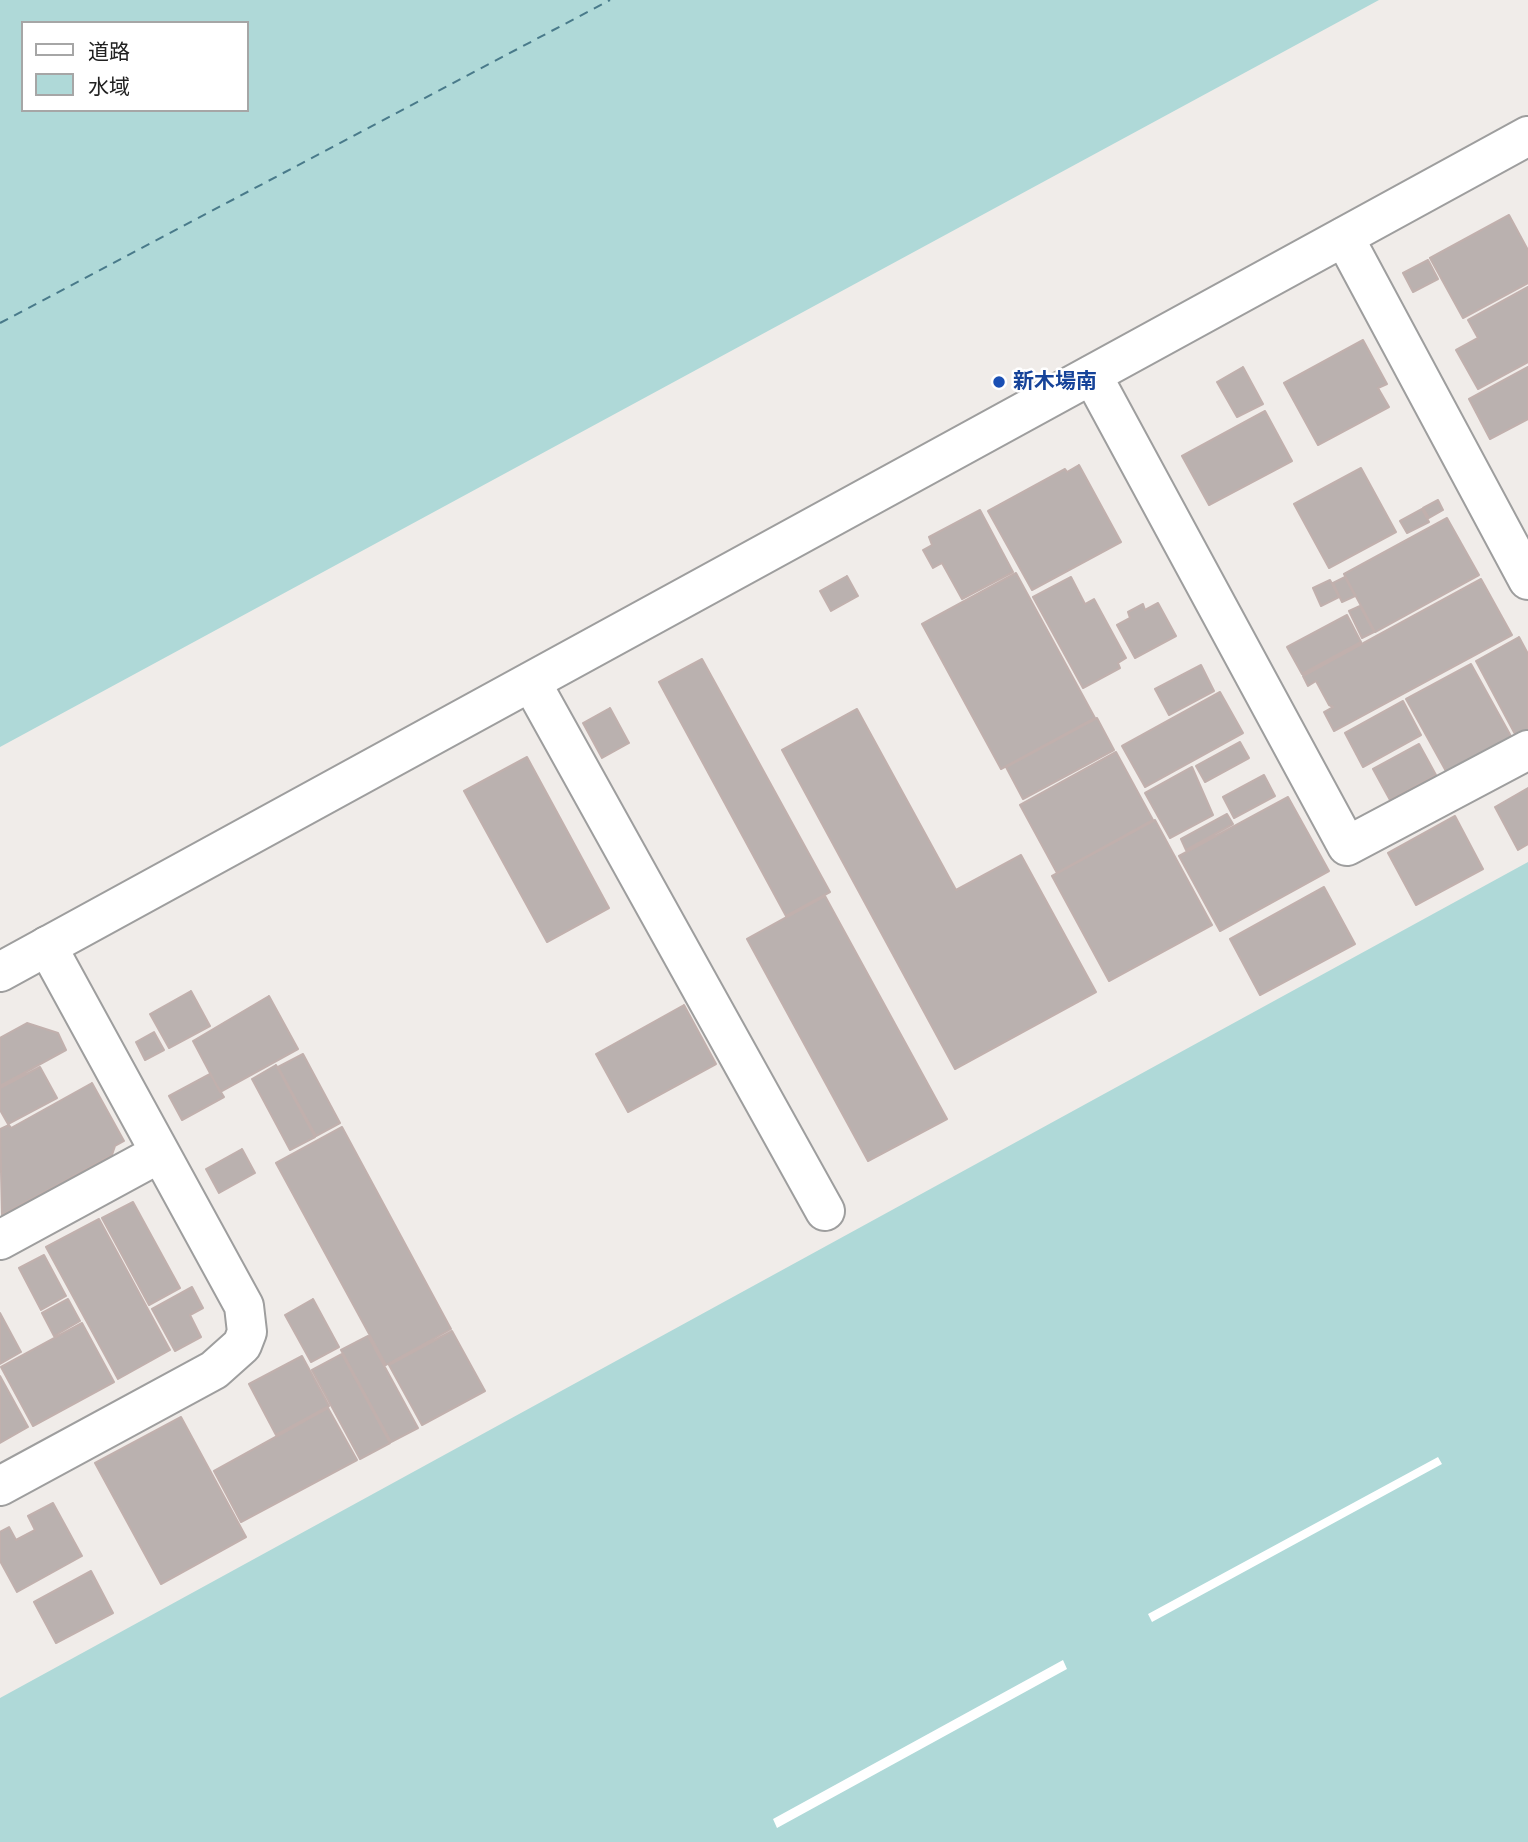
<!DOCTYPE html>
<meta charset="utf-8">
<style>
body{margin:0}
#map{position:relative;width:1528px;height:1842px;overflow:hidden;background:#f0ece9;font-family:Quicksand,"Noto Sans JP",sans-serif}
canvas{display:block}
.legend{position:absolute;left:21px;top:21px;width:228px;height:91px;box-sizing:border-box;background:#fff;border:2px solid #a6a6a6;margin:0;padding:9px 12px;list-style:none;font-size:21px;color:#212121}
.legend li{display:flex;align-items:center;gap:14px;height:35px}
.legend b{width:35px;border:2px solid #a6a6a6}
</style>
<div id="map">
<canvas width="1528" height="1842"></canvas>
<ul class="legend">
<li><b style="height:9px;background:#fff"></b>道路</li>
<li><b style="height:19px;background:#afd9d8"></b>水域</li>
</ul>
</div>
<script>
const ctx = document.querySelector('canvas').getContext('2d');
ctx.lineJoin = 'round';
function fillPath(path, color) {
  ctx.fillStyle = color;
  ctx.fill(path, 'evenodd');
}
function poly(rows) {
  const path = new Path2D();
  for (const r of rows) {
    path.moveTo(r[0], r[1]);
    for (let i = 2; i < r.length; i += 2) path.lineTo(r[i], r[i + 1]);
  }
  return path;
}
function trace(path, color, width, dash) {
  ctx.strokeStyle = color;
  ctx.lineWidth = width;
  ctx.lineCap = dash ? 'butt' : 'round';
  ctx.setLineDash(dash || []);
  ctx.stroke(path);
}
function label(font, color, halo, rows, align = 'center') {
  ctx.font = font + ' Quicksand,"Noto Sans JP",sans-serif';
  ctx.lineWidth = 5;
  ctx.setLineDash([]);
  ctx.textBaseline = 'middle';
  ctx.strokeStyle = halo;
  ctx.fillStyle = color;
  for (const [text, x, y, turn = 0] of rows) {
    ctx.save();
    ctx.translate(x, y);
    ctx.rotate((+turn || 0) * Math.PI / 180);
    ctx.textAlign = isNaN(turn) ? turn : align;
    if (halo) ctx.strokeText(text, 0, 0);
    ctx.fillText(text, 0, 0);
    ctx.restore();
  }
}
const water = poly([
 [0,0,1379,0,0,747],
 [23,23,247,23,247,110,23,110],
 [1528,862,1528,1842,0,1842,0,1698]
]);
const pier = poly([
 [1438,1457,1442,1464,1152,1622,1148,1614],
 [1063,1660,1067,1669,777,1828,773,1819]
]);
const ferry = poly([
 [0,323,610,0]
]);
const building = poly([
 [1509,215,1528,250,1528,283,1463,318,1430,258,1509,215],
 [1428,260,1438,279,1413,292,1403,273,1428,260],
 [1528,287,1528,362,1478,389,1456,350,1478,338,1468,320,1528,287],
 [1363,340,1387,384,1378,388,1389,407,1318,445,1284,383,1363,340],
 [1243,367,1263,404,1237,417,1217,382,1243,367],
 [1528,367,1528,419,1490,439,1469,399,1528,367],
 [1265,411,1292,461,1209,505,1182,456,1265,411],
 [1079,465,1121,542,1032,590,988,511,1065,469,1067,472,1079,465],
 [1361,468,1396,532,1329,568,1294,504,1361,468],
 [1438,500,1443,510,1429,518,1423,508,1438,500],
 [1422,509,1429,522,1407,533,1400,521,1422,509],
 [980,510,1013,572,962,599,942,563,933,568,923,550,932,545,929,537,980,510],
 [1447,518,1479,575,1375,632,1344,574,1447,518],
 [1016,573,1095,718,1001,769,922,624,1016,573],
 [847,576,858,596,831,611,820,591,847,576],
 [1071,577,1085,604,1094,599,1126,658,1118,663,1120,668,1083,688,1033,597,1071,577],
 [1345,577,1355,596,1342,602,1333,583,1345,577],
 [1481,579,1512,635,1334,731,1324,712,1333,707,1329,705,1316,681,1308,686,1303,676,1481,579],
 [1330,580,1339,597,1321,606,1313,588,1330,580],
 [1158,603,1176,636,1135,658,1117,625,1130,618,1128,612,1143,604,1145,610,1158,603],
 [1360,606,1374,632,1362,638,1349,611,1360,606],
 [1347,615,1361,642,1302,674,1287,647,1347,615],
 [1519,637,1528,654,1528,730,1516,736,1476,661,1519,637],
 [702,659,830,892,786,916,659,682,702,659],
 [1471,664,1512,738,1447,773,1406,699,1471,664],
 [1201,665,1214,691,1169,715,1155,689,1201,665],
 [1220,692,1243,733,1145,787,1122,746,1220,692],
 [1403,701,1421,735,1363,767,1345,733,1403,701],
 [610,708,629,743,602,758,583,723,610,708],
 [857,709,956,890,1021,855,1096,992,955,1069,782,750,857,709],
 [1097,718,1114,750,1023,799,1006,767,1097,718],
 [1240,742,1249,758,1205,782,1196,766,1240,742],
 [1419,744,1436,775,1390,800,1373,769,1419,744],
 [1116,752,1153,820,1057,873,1020,805,1116,752],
 [527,757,609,908,547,942,464,791,527,757],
 [1192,767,1213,815,1170,838,1145,793,1192,767],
 [1264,775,1275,796,1234,818,1223,797,1264,775],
 [1528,788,1528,844,1518,850,1495,807,1528,788],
 [1288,797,1329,871,1220,931,1179,856,1288,797],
 [1227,814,1233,824,1186,850,1181,839,1227,814],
 [1455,816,1483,869,1416,905,1388,853,1455,816],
 [1155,820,1212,925,1109,981,1052,876,1155,820],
 [1324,887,1355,944,1260,995,1230,939,1324,887],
 [825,896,947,1119,868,1161,747,939,825,896],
 [191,991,210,1026,169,1048,150,1014,191,991],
 [269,996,298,1049,220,1092,193,1041,269,996],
 [684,1005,716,1064,628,1112,596,1054,684,1005],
 [27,1023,58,1033,66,1050,0,1086,0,1038,27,1023],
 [154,1032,164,1050,145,1060,136,1042,154,1032],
 [303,1054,340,1123,316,1136,278,1067,303,1054],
 [276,1065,315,1137,290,1150,252,1079,276,1065],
 [40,1067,57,1098,8,1124,0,1110,0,1088,40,1067],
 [210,1074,224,1097,182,1120,169,1096,210,1074],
 [92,1083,124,1141,115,1146,112,1155,2,1215,0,1129,9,1125,11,1128,92,1083],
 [342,1127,451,1329,386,1365,276,1163,342,1127],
 [242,1149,255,1173,219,1193,206,1169,242,1149],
 [133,1202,180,1288,149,1305,102,1218,133,1202],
 [99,1219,170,1350,118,1379,46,1247,99,1219],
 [44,1255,66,1296,41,1310,19,1268,44,1255],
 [192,1287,203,1308,190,1315,201,1337,175,1351,152,1309,192,1287],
 [68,1299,80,1321,54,1336,42,1313,68,1299],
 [313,1299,339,1347,311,1362,285,1315,313,1299],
 [0,1313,21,1352,0,1364,0,1313],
 [82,1323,114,1382,33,1426,1,1367,82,1323],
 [452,1331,485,1391,422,1425,389,1365,452,1331],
 [368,1336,418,1428,391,1442,341,1350,368,1336],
 [342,1354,390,1443,360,1459,312,1370,342,1354],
 [302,1356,329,1406,276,1435,249,1384,302,1356],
 [0,1376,28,1427,0,1443,0,1376],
 [328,1408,357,1460,241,1522,214,1471,328,1408],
 [181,1417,246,1537,161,1584,95,1463,181,1417],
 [53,1503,82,1556,17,1592,0,1561,0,1532,9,1527,16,1540,35,1530,28,1516,53,1503],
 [91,1571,113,1613,56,1643,34,1602,91,1571]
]);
const minor = poly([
 [1344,237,1528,580],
 [1092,375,1347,846,1528,750],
 [531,682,825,1211],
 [0,1240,160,1153],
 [0,1486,214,1370,242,1345,247,1332,244,1306,47,946]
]);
const tertiary = poly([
 [0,972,1528,136]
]);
const markers = [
 [999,382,7,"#1a4fb4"]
];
const transitNames = [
 ["新木場南",1013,382]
];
fillPath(water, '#afd9d8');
fillPath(pier, '#fff');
trace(ferry, '#497a8a', 2, [9, 7]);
fillPath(building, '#bab1af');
trace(building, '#c1b0ad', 2);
trace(minor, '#9e9e9e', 42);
trace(tertiary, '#9e9e9e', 42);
trace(minor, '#fff', 38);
trace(tertiary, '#fff', 38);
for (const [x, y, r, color] of markers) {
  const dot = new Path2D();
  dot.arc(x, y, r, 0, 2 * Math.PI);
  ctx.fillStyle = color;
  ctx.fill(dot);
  trace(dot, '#fff', 2.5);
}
label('bold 21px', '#164399', '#fff', transitNames, 'left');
</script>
